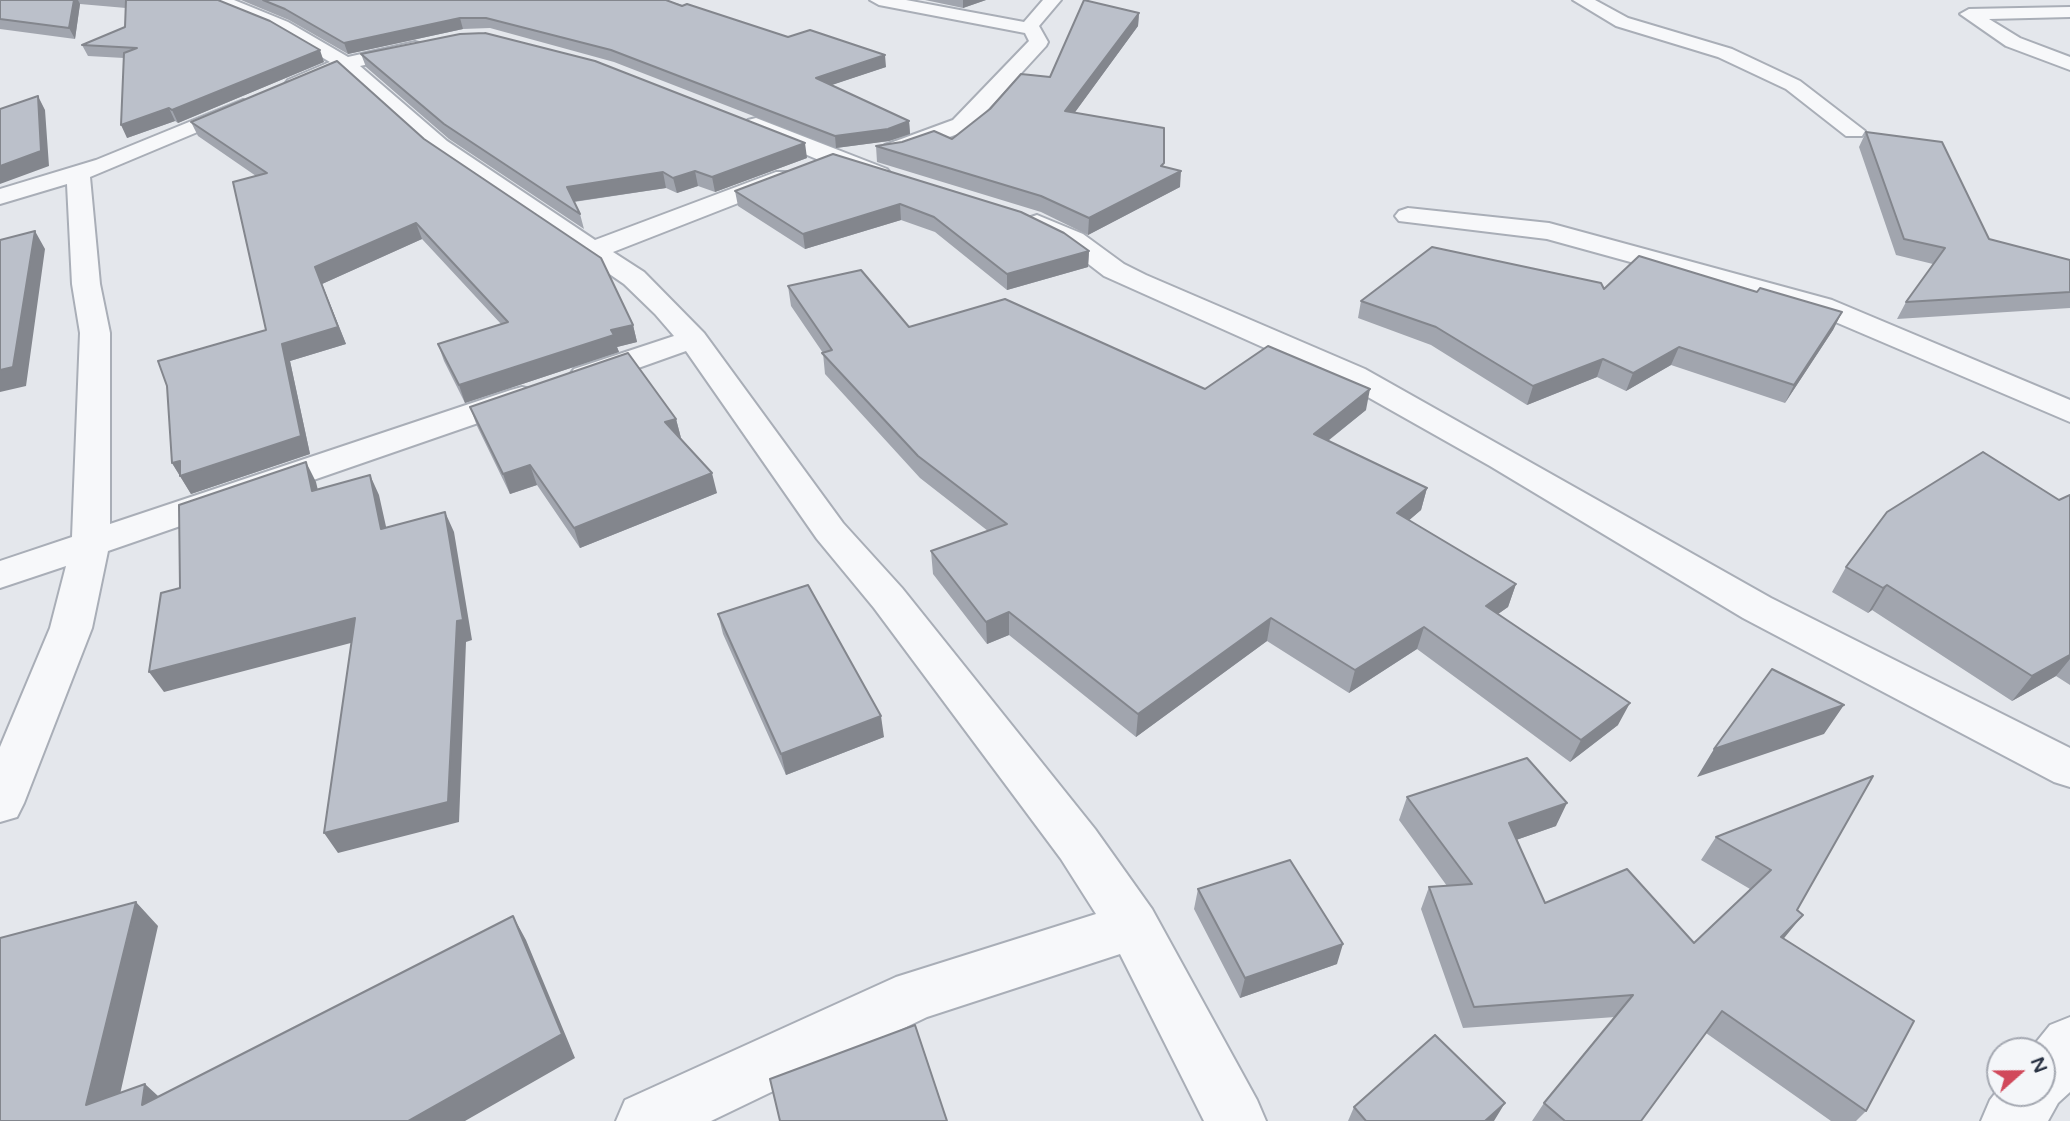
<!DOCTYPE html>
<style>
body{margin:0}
#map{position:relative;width:2070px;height:1121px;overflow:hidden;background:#e4e7ec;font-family:"Varela Round",sans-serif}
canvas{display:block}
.north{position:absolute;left:1986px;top:1037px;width:70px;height:70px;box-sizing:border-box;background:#f4f6f9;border:2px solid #a4a8b1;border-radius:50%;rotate:69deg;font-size:19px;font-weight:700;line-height:28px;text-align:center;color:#2b3445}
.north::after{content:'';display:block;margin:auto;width:24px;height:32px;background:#d1495b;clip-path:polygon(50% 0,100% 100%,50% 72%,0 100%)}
</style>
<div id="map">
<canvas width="2070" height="1121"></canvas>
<div class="north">N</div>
</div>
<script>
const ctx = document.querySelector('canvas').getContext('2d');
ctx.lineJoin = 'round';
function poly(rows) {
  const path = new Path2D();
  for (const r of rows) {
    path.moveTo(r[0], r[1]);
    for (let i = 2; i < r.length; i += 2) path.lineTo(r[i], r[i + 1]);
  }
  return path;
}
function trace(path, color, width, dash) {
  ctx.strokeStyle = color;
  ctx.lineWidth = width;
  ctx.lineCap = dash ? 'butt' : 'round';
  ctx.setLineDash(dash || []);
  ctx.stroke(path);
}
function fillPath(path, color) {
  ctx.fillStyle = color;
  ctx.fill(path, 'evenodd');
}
const street = poly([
 [210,0,234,0,288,22,348,57,415,42,422,44,424,48,422,52,360,66,447,141,595,240,776,172,792,172,796,177,792,182,613,252,644,272,704,333,843,523,902,588,1095,829,1152,909,1257,1100,1266,1121,1204,1121,1120,954,927,1017,711,1121,616,1121,625,1100,896,977,1096,914,1061,859,874,608,817,539,686,351,596,383,585,385,574,383,569,376,574,369,674,336,655,314,624,284,431,151,343,71,302,88,288,88,285,84,288,80,330,62,276,30,213,4,210,0],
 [870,0,906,0,1024,22,1043,0,1061,0,1039,26,1048,42,1046,46,969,130,893,157,885,155,882,150,885,145,953,120,1029,41,1025,33,879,5,870,0],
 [1573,0,1595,0,1628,18,1732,49,1800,81,1865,131,1862,136,1846,136,1786,89,1718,57,1616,26,1573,0],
 [2070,7,2070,17,1989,19,2020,38,2070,57,2070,70,2006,46,1960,14,1969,9,2070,7],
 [243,100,250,102,254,106,250,110,90,177,100,284,110,333,110,524,511,390,522,387,533,390,538,397,533,404,108,551,92,628,24,803,17,817,0,822,0,747,50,628,66,566,0,588,0,561,72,537,80,333,72,284,67,184,0,204,0,189,96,160,243,100],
 [756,118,887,169,891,174,887,179,879,181,826,163,748,130,745,125,748,120,756,118],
 [1408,208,1549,223,1832,300,2070,400,2070,422,1812,312,1547,239,1399,221,1395,216,1399,211,1408,208],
 [1037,215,1083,234,1124,264,1146,275,1365,369,1771,598,2070,748,2070,787,2054,782,1743,618,1490,466,1343,383,1104,276,1065,246,1028,228,1024,223,1028,218,1037,215],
 [2070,1017,2070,1092,2058,1103,2048,1121,1981,1121,1990,1100,2000,1087,2000,1093,2042,1093,2042,1051,2029,1051,2050,1025,2070,1017]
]);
const wall = poly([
 [0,0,218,0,324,62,178,123,175,121,127,138,124,58,88,56,82,45,125,27,126,8,80,4,75,39,0,29],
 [241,0,666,0,886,67,831,85,909,121,910,134,889,141,836,148,614,62,490,28,463,29,348,54,289,20],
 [925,0,986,0,963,8],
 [1139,13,1138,26,1074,113,1164,167,1180,187,1088,235,1041,212,877,162,876,146,952,139,1050,77],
 [361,54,807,158,715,192,698,186,677,193,666,188,574,202,580,214,584,229,449,139,366,67],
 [337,61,633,325,637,342,617,347,619,352,465,403,444,361,438,344,501,324,422,239,322,284,346,344,290,361,310,454,191,494,172,463,266,330,256,176,198,136,191,122],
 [1866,132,1989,239,2070,260,2070,308,1897,319,1906,302,1933,264,1896,255,1859,147],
 [833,154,1089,251,1088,267,1007,290,935,232,901,220,805,249,738,206,735,191],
 [788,286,909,327,1205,389,1366,410,1328,441,1427,488,1421,510,1409,520,1516,584,1508,607,1498,614,1618,725,1570,762,1417,649,1349,693,1267,641,1136,737,1009,635,987,644,933,574,931,551,988,531,920,478,825,374,823,353,791,306],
 [1604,289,1757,292,1842,312,1833,330,1785,403,1671,365,1626,391,1597,377,1527,405,1431,345,1358,318,1361,301],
 [470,407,676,419,681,438,717,493,580,548,537,485,510,494,477,426],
 [2070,495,2070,685,2056,676,2012,701,1872,610,1868,613,1832,592,1846,567,2059,500],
 [718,614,884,737,786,775,723,634],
 [1873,776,1797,910,1784,938,1866,1111,1856,1121,1831,1121,1706,1033,1641,1121,1532,1121,1544,1103,1615,1017,1463,1028,1421,909,1429,887,1447,886,1399,820,1407,797,1556,826,1516,840,1545,903,1694,943,1750,889,1701,860,1716,837],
 [1198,889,1337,964,1240,998,1194,909],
 [1354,1107,1494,1121,1348,1121]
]);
const shadedWall = poly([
 [74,0,78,0,80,4,75,39,69,28],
 [963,0,986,0,963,8],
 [1139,13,1138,26,1065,126,1065,111],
 [460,18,463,29,348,54,344,43],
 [320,50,324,62,178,123,172,110],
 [885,55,886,67,817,90,816,78],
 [38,96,45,110,49,166,0,184,0,166],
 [169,108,175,121,127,138,121,125],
 [909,121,910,134,889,141,836,148,835,136],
 [805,143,807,158,715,192,712,177],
 [695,171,698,186,677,193,673,178],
 [1181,171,1180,187,1088,235,1089,218],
 [663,172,666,188,571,202,567,187],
 [900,204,901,220,805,249,803,234],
 [416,223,422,239,322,284,346,344,290,361,310,454,191,494,172,463,282,344,315,267],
 [35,231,45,249,26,386,0,392,0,370],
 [1089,251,1088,267,1007,290,1007,274],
 [1842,312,1833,330,1785,403,1794,385],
 [633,325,637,342,617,347,619,352,465,403,459,385,611,330],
 [1679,347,1671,365,1626,391,1633,373],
 [1603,359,1597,377,1527,405,1533,386],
 [1370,389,1366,410,1310,455,1314,434],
 [676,419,681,438,665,422],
 [306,462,316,482,323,511,312,491],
 [530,465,537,485,510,494,503,474],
 [712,473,717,493,580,548,574,528],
 [370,475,379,495,391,549,381,529],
 [1427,488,1421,510,1392,535,1397,513],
 [445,512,454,532,472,640,466,642,459,822,338,853,324,833],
 [1516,584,1508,607,1478,628,1486,606],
 [1887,585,1872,610,1868,613,1883,588],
 [1009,612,1009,635,987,644,986,622],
 [355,618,366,639,164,692,149,672],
 [1271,618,1267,641,1136,737,1138,714],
 [1424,627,1417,649,1349,693,1355,670],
 [2070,655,2070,659,2056,676,2012,701,2032,676],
 [1630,703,1618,725,1570,762,1581,740],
 [1844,705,1824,734,1697,777,1714,749],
 [881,716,884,737,786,775,781,754],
 [1567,803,1556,826,1499,846,1509,823],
 [136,902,158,926,114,1121,86,1105],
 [1803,915,1785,937,1764,959,1781,937],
 [513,916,526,940,575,1058,465,1121,408,1121],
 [1343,944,1337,964,1240,998,1245,978],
 [145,1084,170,1107,142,1105],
 [1505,1103,1494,1121,1485,1121]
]);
const building = poly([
 [0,0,74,0,69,28,0,19,0,0],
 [126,0,218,0,270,21,320,50,172,110,169,108,121,125,124,53,137,48,82,45,125,27,126,0],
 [263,0,666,0,682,6,687,4,788,37,810,30,885,55,816,78,909,121,888,129,835,136,611,50,486,18,460,18,344,43,285,9,263,0],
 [1084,0,1139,13,1065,111,1164,128,1164,163,1161,166,1181,171,1089,218,1041,196,876,146,902,142,934,131,952,139,990,109,1021,74,1050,77,1084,0],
 [485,33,595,61,805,143,712,177,695,171,673,178,663,172,567,187,580,214,444,124,361,54,460,34,485,33],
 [337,61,424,139,601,258,633,325,611,330,614,335,459,385,438,344,508,322,416,223,315,267,338,327,282,344,301,436,180,476,180,461,172,463,167,386,158,361,266,330,233,182,267,173,191,122,337,61],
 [38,96,41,151,0,166,0,109,38,96],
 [1866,132,1942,142,1989,239,2070,260,2070,292,1906,302,1945,248,1904,239,1866,132],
 [833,154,1021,212,1064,233,1089,251,1007,274,934,217,900,204,803,234,735,191,833,154],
 [35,231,13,367,0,370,0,240,35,231],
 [1432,247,1601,283,1604,289,1639,256,1757,292,1760,288,1842,312,1794,385,1679,347,1633,373,1603,359,1533,386,1436,327,1361,301,1432,247],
 [861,270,909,327,1005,299,1205,389,1268,346,1370,389,1314,434,1427,488,1397,513,1516,584,1486,606,1630,703,1581,740,1424,627,1355,670,1271,618,1138,714,1009,612,986,622,931,551,1007,524,918,456,822,353,832,350,788,286,861,270],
 [628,353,676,419,665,422,712,473,574,528,530,465,503,474,470,407,628,353],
 [1983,452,2059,500,2070,495,2070,655,2032,676,1887,585,1883,588,1846,567,1887,512,1983,452],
 [306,462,312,491,370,475,381,529,445,512,463,620,457,621,448,802,324,833,355,618,149,672,161,593,180,588,179,505,306,462],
 [808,585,881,716,781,754,718,614,808,585],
 [1772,669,1844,705,1714,749,1772,669],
 [1527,758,1567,803,1509,823,1545,903,1627,869,1694,943,1771,870,1716,837,1873,776,1797,910,1803,915,1781,937,1914,1021,1866,1111,1722,1011,1641,1121,1565,1121,1544,1103,1633,995,1474,1007,1429,887,1472,884,1407,797,1527,758],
 [1290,860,1343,944,1245,978,1198,889,1290,860],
 [136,902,86,1105,145,1084,142,1105,513,916,562,1034,408,1121,0,1121,0,938,136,902],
 [915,1025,947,1121,780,1121,770,1079,915,1025],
 [1435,1035,1505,1103,1485,1121,1366,1121,1354,1107,1435,1035]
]);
trace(street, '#a9aeb7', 4);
fillPath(street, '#f7f8fa');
fillPath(wall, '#a1a5ae');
fillPath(shadedWall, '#83868d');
fillPath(building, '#bbc0ca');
trace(building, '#83868d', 2);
</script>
